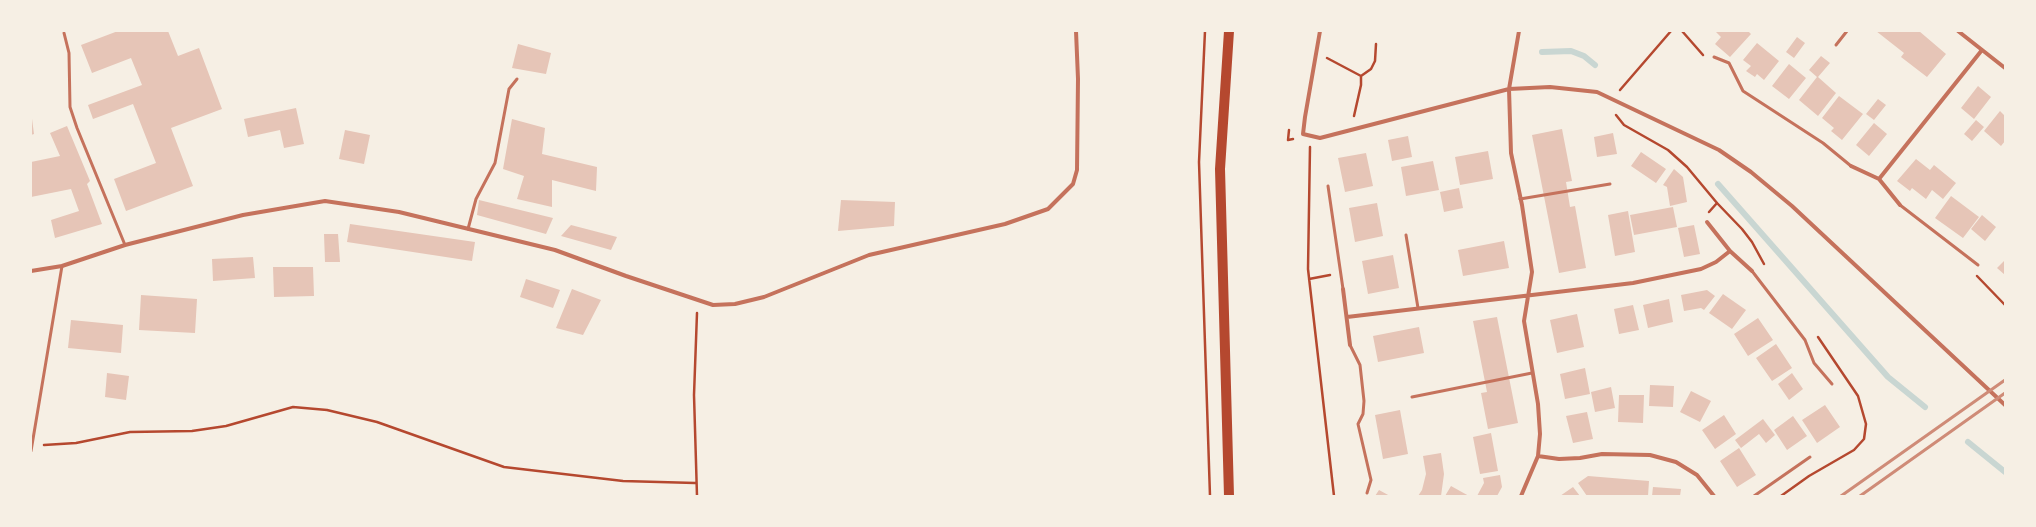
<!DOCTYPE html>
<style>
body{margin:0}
#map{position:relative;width:2036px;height:527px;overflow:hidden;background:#f6efe4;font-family:"Roboto Condensed",sans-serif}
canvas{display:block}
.frame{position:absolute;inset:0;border:32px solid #f6efe4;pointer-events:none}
</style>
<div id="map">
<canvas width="2036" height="527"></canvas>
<div class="frame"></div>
</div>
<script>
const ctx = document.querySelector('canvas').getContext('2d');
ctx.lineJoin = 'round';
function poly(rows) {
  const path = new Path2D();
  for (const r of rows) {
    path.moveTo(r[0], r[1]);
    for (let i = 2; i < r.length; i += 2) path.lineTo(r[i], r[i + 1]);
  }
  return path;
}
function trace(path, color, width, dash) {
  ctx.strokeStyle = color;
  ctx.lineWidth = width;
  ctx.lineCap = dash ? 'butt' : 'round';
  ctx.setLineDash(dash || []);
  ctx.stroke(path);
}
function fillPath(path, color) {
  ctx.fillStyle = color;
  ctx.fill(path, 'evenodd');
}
const stream = poly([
 [1542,52,1571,51,1584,56,1595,65],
 [1718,184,1888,377,1925,407],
 [1968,442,2005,472]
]);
const building = poly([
 [118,31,168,31,178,56,199,48,222,109,171,128,193,186,126,211,114,179,156,163,133,104,93,119,88,105,142,85,131,58,92,73,81,45],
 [1718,31,1748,31,1751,34,1730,57,1715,44,1721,37,1716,32],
 [1876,31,1919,31,1946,54,1927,77,1901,57,1904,53],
 [1797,37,1805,43,1794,58,1786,52],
 [1757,43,1779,61,1764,80,1757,74,1755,77,1746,71,1751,66,1743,60],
 [518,44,551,53,546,74,512,68],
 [1821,56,1830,63,1818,77,1836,93,1818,116,1799,100,1817,77,1809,70],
 [1789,64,1806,78,1789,99,1772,86],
 [1978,86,1991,97,1974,119,1961,108],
 [1839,96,1863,114,1842,140,1831,131,1834,128,1822,118],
 [1878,99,1886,105,1874,120,1866,114],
 [296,108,304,144,284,148,280,130,248,137,244,119],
 [31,111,34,134,31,135],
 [2000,111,2005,116,2005,141,2001,146,1984,131],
 [512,119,545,128,542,154,597,167,596,191,552,180,552,207,517,199,524,176,503,169],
 [1976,120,1984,127,1972,141,1964,134],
 [1874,123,1887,134,1869,156,1856,145],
 [67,126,90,181,87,184,102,224,55,238,51,220,79,211,71,189,31,197,31,162,60,156,50,133],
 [1562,129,1572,181,1566,182,1570,207,1575,206,1586,268,1559,273,1532,135],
 [345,130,370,135,364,164,339,159],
 [1613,133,1617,154,1597,157,1594,137],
 [1408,136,1412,157,1392,161,1388,140],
 [1488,151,1493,179,1460,185,1455,157],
 [1641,152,1666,169,1656,183,1631,166],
 [1366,153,1373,186,1345,192,1338,158],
 [1916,159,1930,170,1934,165,1956,183,1943,199,1932,190,1926,199,1912,188,1910,191,1897,181],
 [1433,161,1439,190,1406,196,1401,167],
 [1674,169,1683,177,1687,202,1670,206,1667,187,1663,185],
 [1459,188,1463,208,1444,212,1440,192],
 [1951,196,1979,217,1963,238,1935,218],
 [479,200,553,218,546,234,477,215],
 [841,200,895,202,894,226,838,231],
 [1377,203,1383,236,1355,242,1349,208],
 [1673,207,1677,227,1634,235,1630,215],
 [1628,211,1635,252,1615,256,1608,215],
 [1982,215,1996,227,1985,241,1971,229],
 [350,224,475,242,472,261,347,242],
 [571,225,617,237,611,250,561,236],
 [1694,225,1700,254,1684,257,1678,228],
 [324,234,338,234,340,262,325,262],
 [1504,241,1509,268,1463,276,1458,250],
 [1393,255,1399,288,1368,294,1362,261],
 [253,257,255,278,213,281,212,259],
 [2005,260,2005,275,1997,268],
 [273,267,313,267,314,296,274,297],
 [526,279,560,290,553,308,520,297],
 [572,289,601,300,583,335,556,328],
 [1707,290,1715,296,1704,310,1701,308,1684,311,1681,295],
 [1723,294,1746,310,1732,329,1709,313],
 [141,295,197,299,195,333,139,330],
 [1669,299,1673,322,1648,328,1643,305],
 [1633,305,1639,330,1619,334,1614,309],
 [1577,314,1584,347,1557,353,1550,320],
 [1497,317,1518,423,1488,429,1481,393,1487,392,1473,321],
 [1758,318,1773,340,1748,356,1734,334],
 [71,320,123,325,121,353,68,348],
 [1419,327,1424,353,1378,362,1373,336],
 [1776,344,1792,368,1772,381,1756,358],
 [1585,368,1590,394,1565,399,1560,374],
 [107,373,129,376,126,400,105,397],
 [1792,373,1803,389,1789,400,1778,384],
 [1650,385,1674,386,1673,407,1649,406],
 [1611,387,1615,408,1595,412,1591,392],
 [1691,391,1711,401,1700,422,1680,412],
 [1619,395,1644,395,1643,423,1618,422],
 [1825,405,1840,427,1817,443,1802,420],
 [1400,410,1408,454,1383,459,1375,415],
 [1587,412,1593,439,1573,443,1566,416],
 [1724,415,1736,434,1715,449,1702,430],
 [1793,416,1807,436,1787,450,1774,430],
 [1763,419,1775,435,1766,443,1759,434,1741,448,1735,440],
 [1491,433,1498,471,1480,474,1473,437],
 [1739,448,1756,475,1737,487,1720,461],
 [1441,453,1444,474,1441,496,1418,496,1422,490,1426,474,1423,456],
 [1500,475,1502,487,1497,496,1477,496,1484,483,1483,478],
 [1588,476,1649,481,1648,496,1587,496,1578,483],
 [1451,486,1469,496,1445,496],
 [1573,487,1580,496,1560,496],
 [1653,487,1681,489,1680,496,1652,496],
 [1379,490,1390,496,1375,496]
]);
const path = poly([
 [1205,31,1199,162,1210,496],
 [1682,31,1703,55],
 [1327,58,1361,76],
 [1361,76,1371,69,1375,61,1376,44],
 [1620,90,1671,31],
 [1616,115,1624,125,1668,150,1687,167,1717,203,1742,229,1752,242,1764,264],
 [1354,116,1361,85,1361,76],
 [1289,130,1288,140,1293,139],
 [1310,147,1308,269,1334,496],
 [1709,212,1717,203],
 [1977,276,2005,305],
 [1309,279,1330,275],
 [697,313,694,395,697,496],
 [44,445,76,443,130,432,192,431,226,426,293,407,327,410,377,422,504,467,623,481,695,483],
 [1781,496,1809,476,1854,450,1864,439,1866,424,1858,396,1818,337]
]);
const service = poly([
 [64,33,69,53,70,107,77,128,125,245],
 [1836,45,1847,31],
 [1714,57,1729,63,1743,91,1823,143,1851,166],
 [1328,186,1343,289],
 [1520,199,1610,184],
 [1900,205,1978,265],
 [468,229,476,199,495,163,509,89,517,79],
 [1406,235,1418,308],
 [1752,271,1805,340,1814,363,1832,384],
 [1350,345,1360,365,1364,401,1363,414,1358,424,1371,480,1367,493],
 [1412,397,1532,373],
 [31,451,62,266],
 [1754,496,1810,457]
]);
const minor = poly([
 [1320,31,1305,117,1303,134,1320,138,1509,89,1550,87,1597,92,1719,150,1751,172,1792,206,2005,405],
 [1519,31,1509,89,1511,153,1522,205,1532,272,1524,321,1538,404,1540,434,1538,456,1521,496],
 [1958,31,2005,68],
 [1851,166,1879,179,1900,205],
 [1879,179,1982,50],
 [1707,222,1730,251,1752,271],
 [31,271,62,266,125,245,243,215,325,201,399,212,555,250,626,276,713,305,735,304,764,297,869,255,1005,224,1048,209,1073,184,1077,170,1078,79,1076,31],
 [1343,289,1350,345],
 [1347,317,1633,283,1701,269,1716,262,1730,251],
 [1538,456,1559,459,1580,458,1602,454,1650,455,1676,462,1697,475,1714,496]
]);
const primary = poly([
 [1229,496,1220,169,1229,31]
]);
const rail = poly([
 [1841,496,2005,380],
 [1860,496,2005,393]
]);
trace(stream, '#c9d6d2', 6);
fillPath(building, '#e6c5b7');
trace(path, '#b5482f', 2.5);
trace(service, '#c5725c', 3);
trace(minor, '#c5725c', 4);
trace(primary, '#b5482f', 10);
trace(rail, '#cf8b77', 3);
</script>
